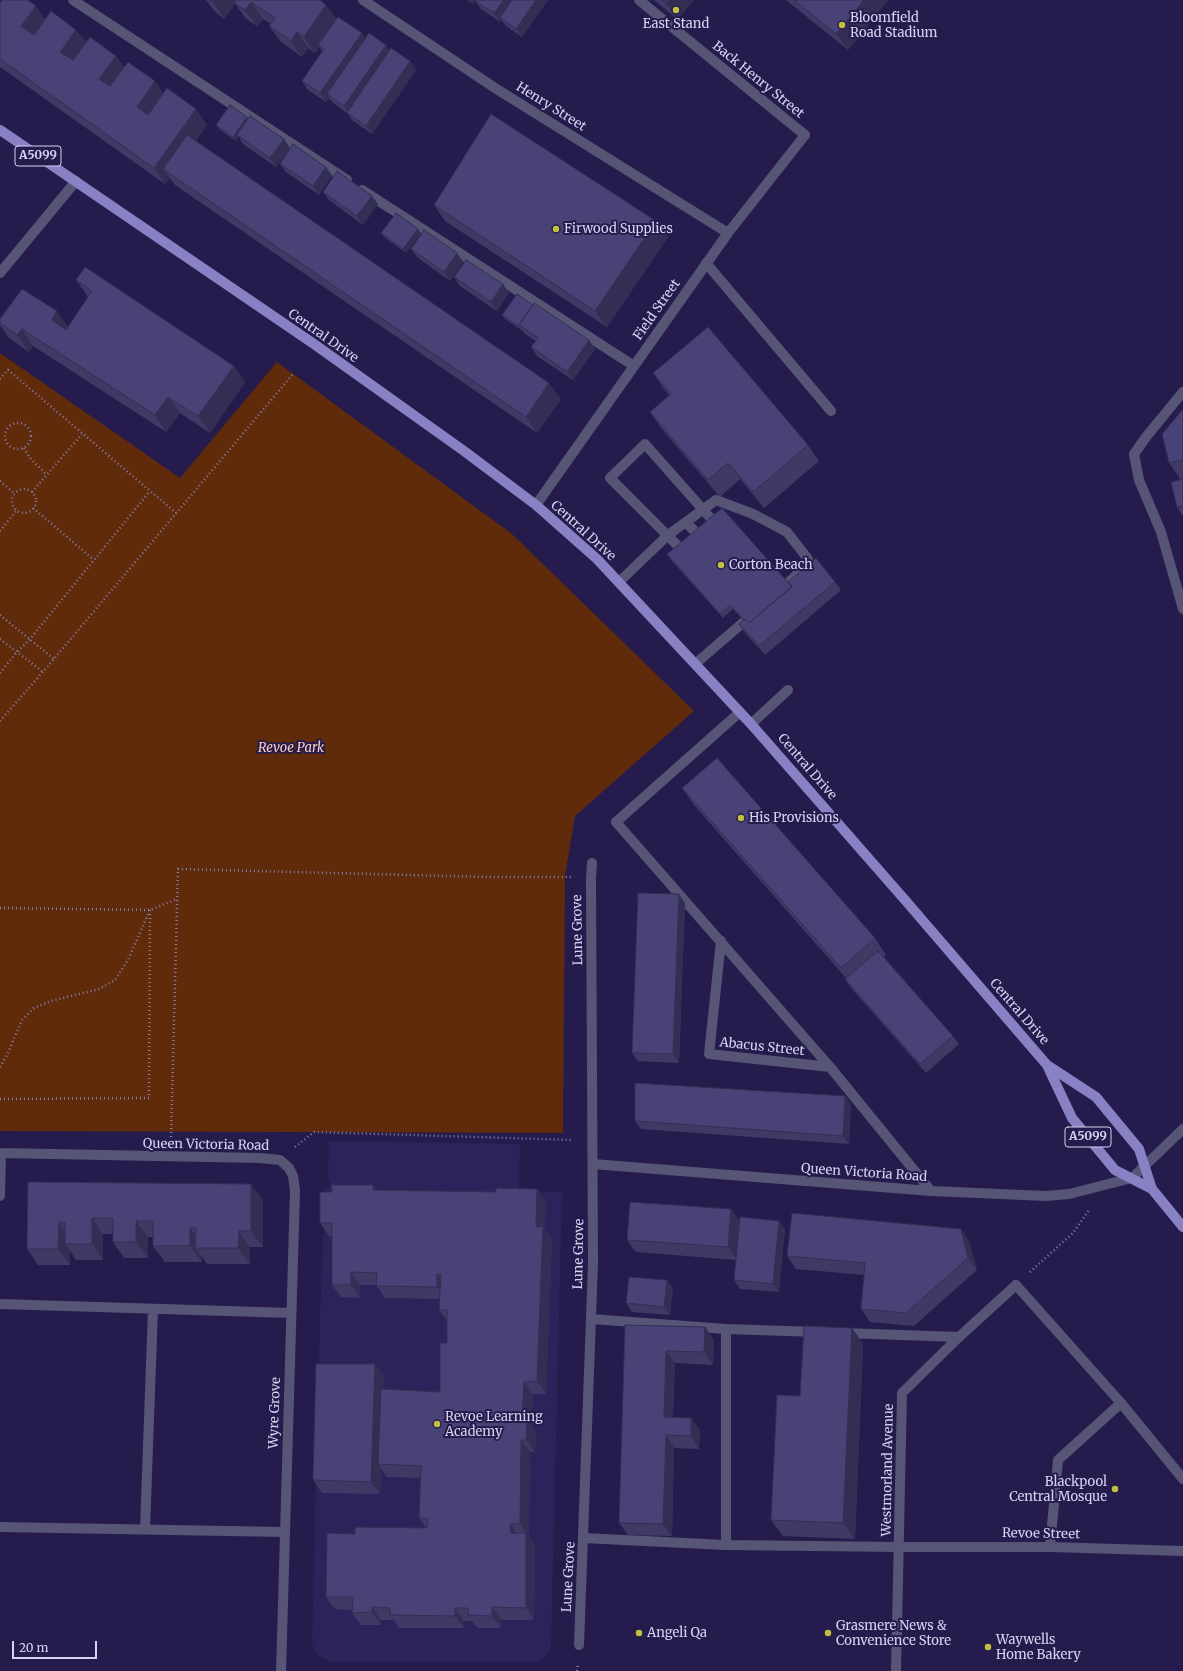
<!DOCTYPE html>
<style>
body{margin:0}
#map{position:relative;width:1183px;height:1671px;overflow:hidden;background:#251c4d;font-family:Merriweather,serif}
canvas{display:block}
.scale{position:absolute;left:12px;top:1641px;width:85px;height:18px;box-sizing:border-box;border:2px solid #d5d3f3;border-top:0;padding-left:5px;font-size:12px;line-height:14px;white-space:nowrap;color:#d5d3f3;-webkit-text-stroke:3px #251c4d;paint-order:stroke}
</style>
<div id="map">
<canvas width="1183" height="1671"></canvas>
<div class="scale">20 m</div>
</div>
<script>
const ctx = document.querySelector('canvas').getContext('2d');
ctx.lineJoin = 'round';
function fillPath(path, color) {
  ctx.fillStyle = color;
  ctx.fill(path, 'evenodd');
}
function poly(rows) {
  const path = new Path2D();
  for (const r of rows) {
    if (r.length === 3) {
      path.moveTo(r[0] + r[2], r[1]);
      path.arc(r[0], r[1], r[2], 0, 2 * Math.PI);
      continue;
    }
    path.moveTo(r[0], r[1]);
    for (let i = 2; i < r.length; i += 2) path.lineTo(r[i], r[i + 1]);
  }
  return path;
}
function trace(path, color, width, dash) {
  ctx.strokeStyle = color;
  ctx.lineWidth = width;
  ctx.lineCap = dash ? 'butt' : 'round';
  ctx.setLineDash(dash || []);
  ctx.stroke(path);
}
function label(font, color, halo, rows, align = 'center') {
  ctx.font = font + ' Merriweather,serif';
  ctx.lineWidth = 4;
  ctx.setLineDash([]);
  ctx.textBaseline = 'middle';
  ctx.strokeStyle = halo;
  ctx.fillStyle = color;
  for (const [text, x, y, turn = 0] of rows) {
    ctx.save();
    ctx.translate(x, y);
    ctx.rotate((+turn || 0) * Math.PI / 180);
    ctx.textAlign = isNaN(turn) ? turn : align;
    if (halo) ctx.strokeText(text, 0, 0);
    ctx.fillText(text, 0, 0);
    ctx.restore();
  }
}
const built = poly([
 [329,1141,520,1144,519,1191,562,1192,551,1646,544,1658,537,1662,331,1662,317,1655,312,1644,320,1316,325,1188,331,1187,328,1177]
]);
const green = poly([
 [0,353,180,478,277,362,512,534,694,711,575,816,565,876,563,1133,0,1131]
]);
const path = poly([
 [0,379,8,370,176,513],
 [18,436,13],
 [24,448,29,457,46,474],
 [0,481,15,494],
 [24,501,12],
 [32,492,82,434],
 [33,508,94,560],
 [0,531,17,510],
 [0,615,54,659],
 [0,639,43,672],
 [0,673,17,652,30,639,150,491],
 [0,721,48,666,293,374],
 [0,908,150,910,177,899],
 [0,1067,7,1055,22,1020,34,1008,51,1001,99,989,115,980,128,960,149,912],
 [0,1099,149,1098,150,910],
 [171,1137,178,869,487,877,572,877],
 [295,1147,314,1132,573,1140],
 [1030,1272,1073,1233,1089,1210],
 [577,1671,578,1664]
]);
const service = poly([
 [73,0,347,180],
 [639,0,805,135],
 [362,190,634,366],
 [706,263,831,411],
 [686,522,698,535],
 [681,549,610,478,645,444,714,522],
 [619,582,668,535,716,500,753,514,787,532,808,559,803,569,789,582],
 [695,664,745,621],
 [616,822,830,1067,931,1191],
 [721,941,709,1054,830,1067],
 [1016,1285,1121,1403,1183,1479],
 [0,1304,291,1313],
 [591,1319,726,1329,817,1332],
 [726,1329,726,1545],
 [843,1333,959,1337],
 [0,1527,285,1532],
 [145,1529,153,1309],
 [583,1538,726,1545,899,1547],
 [1050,1547,1058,1460,1121,1403]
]);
const minor = poly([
 [363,0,495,88,728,233],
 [0,273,76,181],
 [1183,392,1146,437,1134,454,1139,480,1161,532,1183,609],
 [536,505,728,233,805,135],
 [751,724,788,690],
 [616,822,740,712],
 [0,1153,260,1158,280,1160,289,1168,293,1176,295,1191,281,1671],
 [593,1164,931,1191,1046,1196,1069,1194,1132,1178],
 [0,1196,1,1153],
 [899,1547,1050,1547,1183,1551],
 [579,1645,593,1263,591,880,592,863],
 [896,1671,902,1393,959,1337,1016,1285]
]);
const tertiary = poly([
 [1132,1178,1183,1129]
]);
const primary = poly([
 [0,130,314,344,464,451,536,505,597,559,751,724,905,900,1047,1065,1072,1118,1115,1170,1152,1189,1183,1227],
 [1047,1065,1096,1097,1139,1149,1152,1189]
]);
const wall = poly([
 [206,0,320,0,326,5,336,19,365,39,410,61,416,70,372,134,353,121,347,113,333,103,329,98,326,102,308,90,302,81,322,51,319,47,315,53,308,48,302,57,281,42,269,26,271,24,263,19,257,26,246,19,235,4,224,19,214,11],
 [467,0,475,0,473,4],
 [548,0,522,37,506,26,501,20,500,22,481,9,475,1],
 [654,0,694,0,677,19],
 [786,0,888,0,848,50],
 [0,3,76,30,86,42,116,56,124,67,163,93,207,125,196,141,561,399,537,433,175,185,170,178,165,184,0,67],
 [247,117,248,119,284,139,290,148,276,167,243,144,239,137,236,141,219,129,216,125],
 [280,164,332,175,319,195,286,172],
 [323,192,378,204,363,225,329,200],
 [434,205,668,237,607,327,445,221],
 [381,233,421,233,406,253,384,237],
 [411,249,463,262,450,281,417,257],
 [454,277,503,284,509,293,497,311,460,286],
 [76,280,234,366,245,382,210,433,180,413,166,432,33,346,29,352,9,338,0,325,0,319,68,327,88,297],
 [533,305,589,340,595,349,573,380,537,356,531,347,536,341,525,334,523,331,505,319,502,315],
 [653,373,808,445,819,461,764,508,740,479,720,497,661,428,650,412,669,395,664,389],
 [1183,409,1183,516,1177,507,1180,479,1169,463],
 [667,554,792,587,788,582,835,582,841,590,765,655,745,633,739,624,743,620,733,609,723,618,670,559],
 [682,788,875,938,886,955,884,957,953,1036,959,1044,926,1073,851,988,845,979,846,978,694,805],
 [685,903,679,1063,638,1061,632,1053],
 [851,1104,849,1144,641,1129,635,1121],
 [28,1182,263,1200,263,1247,250,1247,250,1264,207,1264,202,1257,202,1262,165,1262,153,1246,153,1237,148,1237,148,1258,124,1258,113,1242,113,1234,103,1234,103,1260,76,1260,70,1251,70,1265,38,1265,27,1249],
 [377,1190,546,1202,545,1229,552,1239,546,1394,533,1394,531,1426,536,1433,535,1452,530,1452,529,1536,535,1545,534,1620,501,1620,501,1628,477,1628,472,1621,464,1621,464,1628,399,1628,394,1620,381,1620,381,1625,361,1625,352,1613,352,1610,335,1609,326,1597,355,1534,426,1528,419,1518,421,1478,387,1477,381,1468,380,1494,322,1493,313,1480,375,1364,384,1376,383,1389,440,1392,447,1343,447,1321,439,1310,440,1299,385,1298,376,1285,360,1285,360,1298,341,1297,332,1285,332,1236,329,1236,320,1223,332,1192],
 [731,1209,740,1222,785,1229,779,1292,740,1289,734,1280,736,1260,636,1252,627,1240],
 [969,1241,977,1270,914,1326,870,1322,861,1309,864,1275,796,1269,787,1256],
 [673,1288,670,1315,632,1312,626,1303],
 [625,1325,705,1327,714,1340,713,1365,675,1363,673,1417,691,1418,700,1430,699,1449,674,1448,672,1536,628,1535,619,1523],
 [852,1328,863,1344,855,1539,783,1536,771,1520,800,1396]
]);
const shadedWall = poly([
 [215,0,235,0,237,2,234,3,235,4,224,19,213,2],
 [470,0,475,0,473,4],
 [504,0,515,0,500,18,501,20,500,22,494,13],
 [536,0,548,0,522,37,516,29],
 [669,0,694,0,677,19,666,3],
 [864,0,888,0,848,50,836,34],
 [251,2,263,19,257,26,245,10],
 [326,5,338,21,318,45,319,47,315,53,304,37],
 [36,6,47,22,33,43,21,26],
 [76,30,88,46,72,68,60,52],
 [297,32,308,48,302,57,291,41],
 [362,33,368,42,327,94,329,98,326,102,320,93],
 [386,45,392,54,350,114,344,106],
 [116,56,127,72,111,95,99,79],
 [410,61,416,70,372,134,366,126],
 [155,81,167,98,149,124,137,107],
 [196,109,207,125,172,175,163,169,170,178,165,184,154,168],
 [247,117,250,121,237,135,239,137,236,141,233,137],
 [284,139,290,148,276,167,270,158],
 [326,167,332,175,319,195,313,186],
 [372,196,378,204,363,225,357,216],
 [656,221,668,237,607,327,595,311],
 [418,229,421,233,406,253,403,249],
 [457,253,463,262,450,281,444,272],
 [503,284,509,293,497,311,491,302],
 [57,311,69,328,63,336,52,320],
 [22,329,33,346,29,352,17,335],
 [589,340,595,349,573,380,567,372],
 [234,366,245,382,210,433,198,416],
 [549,383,561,399,537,433,526,417],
 [168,397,180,413,166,432,155,415],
 [679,894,685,903,679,1063,673,1054],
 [845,1096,851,1104,849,1144,843,1136],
 [251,1184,263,1200,263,1247,251,1231],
 [373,1185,382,1198,373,1190],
 [537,1189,546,1202,545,1229,552,1239,546,1394,537,1381,536,1227],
 [731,1209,740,1222,737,1260,728,1247],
 [92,1218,103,1234,103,1260,92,1244],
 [136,1221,148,1237,148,1258,136,1242],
 [779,1221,785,1229,779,1292,773,1284],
 [59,1222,70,1239,65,1244,70,1251,70,1265,58,1249],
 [190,1228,202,1245,195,1248,202,1257,202,1262,190,1246],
 [961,1229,969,1241,977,1270,968,1258],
 [239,1231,250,1247,250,1264,238,1248],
 [351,1272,360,1285,360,1298,351,1285],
 [437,1274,446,1287,445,1300,437,1287],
 [667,1280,673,1288,670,1315,664,1307],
 [705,1327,714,1340,713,1365,704,1352],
 [852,1328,863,1344,855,1539,843,1523],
 [666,1351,675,1363,672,1430,664,1417],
 [375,1364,384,1376,381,1464,378,1464,381,1468,380,1494,371,1482],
 [524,1382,533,1394,531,1426,536,1433,535,1452,526,1440,522,1421],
 [691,1418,700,1430,699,1449,691,1436],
 [666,1435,674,1448,672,1536,663,1524],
 [521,1440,530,1452,529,1536,535,1545,534,1620,526,1608,526,1533,520,1524],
 [510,1524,519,1537,511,1533],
 [372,1607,381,1620,381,1625,372,1612],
 [492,1607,501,1620,501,1628,492,1616],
 [455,1608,464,1621,464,1628,455,1616]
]);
const building = poly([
 [2,0,28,0,36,6,21,26,34,35,51,11,76,30,60,52,73,60,90,37,116,56,99,79,110,86,128,62,155,81,137,107,148,115,167,88,196,109,154,168,0,59,0,3,2,0],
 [210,0,215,0,213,2,210,0],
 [236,0,320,0,326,5,304,37,297,32,291,41,269,26,275,18,251,2,245,10,234,3,236,0],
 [476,0,504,0,494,13,475,1,476,0],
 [512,0,536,0,516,29,500,18,512,0],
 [662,0,669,0,666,3,662,0],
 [794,0,864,0,836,34,794,0],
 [338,17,362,33,320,93,302,81,324,49,318,45,338,17],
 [369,33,386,45,344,106,327,94,369,33],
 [391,48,410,61,366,126,347,113,391,48],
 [230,105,247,117,233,137,216,125,230,105],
 [491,114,656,221,595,311,434,205,491,114],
 [250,116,284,139,270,158,237,135,250,116],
 [187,135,549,383,526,417,163,169,187,135],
 [293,144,326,167,313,186,280,164,293,144],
 [337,171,372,196,357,216,323,192,337,171],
 [396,213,418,229,403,249,381,233,396,213],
 [424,230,457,253,444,272,411,249,424,230],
 [466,260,503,284,491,302,454,277,466,260],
 [85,267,234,366,198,416,168,397,155,415,22,329,17,335,0,323,0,319,22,289,57,311,52,320,66,330,92,291,76,280,85,267],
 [517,294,533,305,519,325,520,326,520,327,502,315,517,294],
 [534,303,589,340,567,372,531,347,538,338,519,325,534,303],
 [708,327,808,445,753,492,728,463,708,480,650,412,671,394,653,373,708,327],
 [1183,409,1183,460,1169,463,1162,434,1183,409],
 [1183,479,1183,506,1177,507,1171,482,1183,479],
 [722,508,792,587,749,623,745,619,744,620,730,605,720,614,667,554,722,508],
 [816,558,835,582,759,646,739,624,745,619,749,623,792,586,788,582,816,558],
 [717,758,875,938,841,968,682,788,717,758],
 [638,893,679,894,673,1054,632,1053,638,893],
 [878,951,953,1036,920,1064,845,979,878,951],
 [635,1083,845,1096,843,1136,635,1121,635,1083],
 [28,1182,251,1184,251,1231,239,1231,238,1248,195,1248,196,1228,190,1228,190,1246,153,1246,153,1221,136,1221,136,1242,113,1242,113,1218,92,1218,92,1244,65,1244,65,1223,59,1222,58,1249,27,1249,28,1182],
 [331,1185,373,1185,373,1190,495,1192,497,1188,537,1189,536,1227,543,1226,537,1381,524,1382,522,1421,527,1420,526,1440,521,1440,520,1524,510,1524,511,1533,526,1533,526,1608,492,1607,492,1616,468,1615,468,1608,455,1608,455,1616,390,1615,390,1608,372,1607,372,1612,352,1613,353,1597,326,1597,327,1533,355,1534,355,1527,427,1528,428,1518,419,1518,421,1466,378,1464,381,1389,440,1392,440,1343,447,1343,447,1310,439,1310,441,1274,437,1274,437,1287,376,1286,377,1273,351,1272,351,1285,332,1285,332,1223,320,1223,320,1192,332,1192,331,1185],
 [630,1202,731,1209,728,1247,627,1240,630,1202],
 [792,1213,961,1229,968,1258,906,1313,861,1309,865,1263,787,1256,792,1213],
 [740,1217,779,1221,773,1284,734,1280,740,1217],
 [629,1277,667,1280,664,1307,626,1303,629,1277],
 [625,1325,705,1327,704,1352,666,1351,664,1417,691,1418,691,1436,666,1435,663,1524,619,1523,625,1325],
 [804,1326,852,1328,843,1523,771,1520,777,1395,800,1396,804,1326],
 [316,1364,375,1364,371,1482,313,1480,316,1364]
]);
const markers = [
 [676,10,4,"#c1be40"],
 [842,25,4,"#c1be40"],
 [556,229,4,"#c1be40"],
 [721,565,4,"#c1be40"],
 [741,818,4,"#c1be40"],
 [437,1424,4,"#c1be40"],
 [1115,1489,4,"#c1be40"],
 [639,1633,4,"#c1be40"],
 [828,1633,4,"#c1be40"],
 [988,1647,4,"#c1be40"]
];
const shields = [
 [38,156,46],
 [1088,1137,46]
];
const shieldNames = [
 ["A5099",38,156],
 ["A5099",1088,1137]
];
const poiNames = [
 ["Bloomfield",850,18],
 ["Road Stadium",850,33],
 ["East Stand",676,24,"center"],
 ["Firwood Supplies",564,229],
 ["Corton Beach",729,565],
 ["His Provisions",749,818],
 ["Revoe Learning",445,1417],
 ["Academy",445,1432],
 ["Blackpool",1107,1482,"right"],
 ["Central Mosque",1107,1497,"right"],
 ["Grasmere News &",836,1626],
 ["Convenience Store",836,1641],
 ["Angeli Qa",647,1633],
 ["Waywells",996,1640],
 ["Home Bakery",996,1655]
];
const streetNames = [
 ["Back Henry Street",758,80,39],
 ["Henry Street",551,107,32],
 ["Field Street",657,310,-55],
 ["Central Drive",323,336,35],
 ["Central Drive",583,531,42],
 ["Central Drive",807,767,49],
 ["Lune Grove",578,930,-91],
 ["Central Drive",1019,1012,49],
 ["Abacus Street",762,1047,6],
 ["Queen Victoria Road",206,1145,1],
 ["Queen Victoria Road",864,1173,4],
 ["Lune Grove",579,1254,-89],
 ["Wyre Grove",275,1413,-88],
 ["Westmorland Avenue",888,1470,-89],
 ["Revoe Street",1041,1534,1],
 ["Lune Grove",569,1577,-87]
];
const parkNames = [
 ["Revoe Park",291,748]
];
fillPath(built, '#2d225a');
fillPath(green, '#5f2b0a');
trace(path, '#857fa7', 2.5, [1, 3]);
trace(service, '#575576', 10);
trace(minor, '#575576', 10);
trace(tertiary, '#575576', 10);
trace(primary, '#8882c5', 10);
fillPath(wall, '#3f3965');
fillPath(shadedWall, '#332e53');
fillPath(building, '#494276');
trace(building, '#332e53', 1);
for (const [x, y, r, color] of markers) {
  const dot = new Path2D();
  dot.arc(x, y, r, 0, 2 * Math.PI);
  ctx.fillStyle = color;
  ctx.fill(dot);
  trace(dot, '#251c4d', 1.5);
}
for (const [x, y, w] of shields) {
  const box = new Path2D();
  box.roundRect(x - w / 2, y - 10, w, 20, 3);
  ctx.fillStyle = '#251c4d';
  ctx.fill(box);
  trace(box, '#d5d3f3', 1);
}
label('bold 12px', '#d5d3f3', null, shieldNames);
label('13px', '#d5d3f3', '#251c4d', poiNames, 'left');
label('13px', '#d5d3f3', '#251c4d', streetNames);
label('italic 13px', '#fed1bb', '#251c4d', parkNames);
</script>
